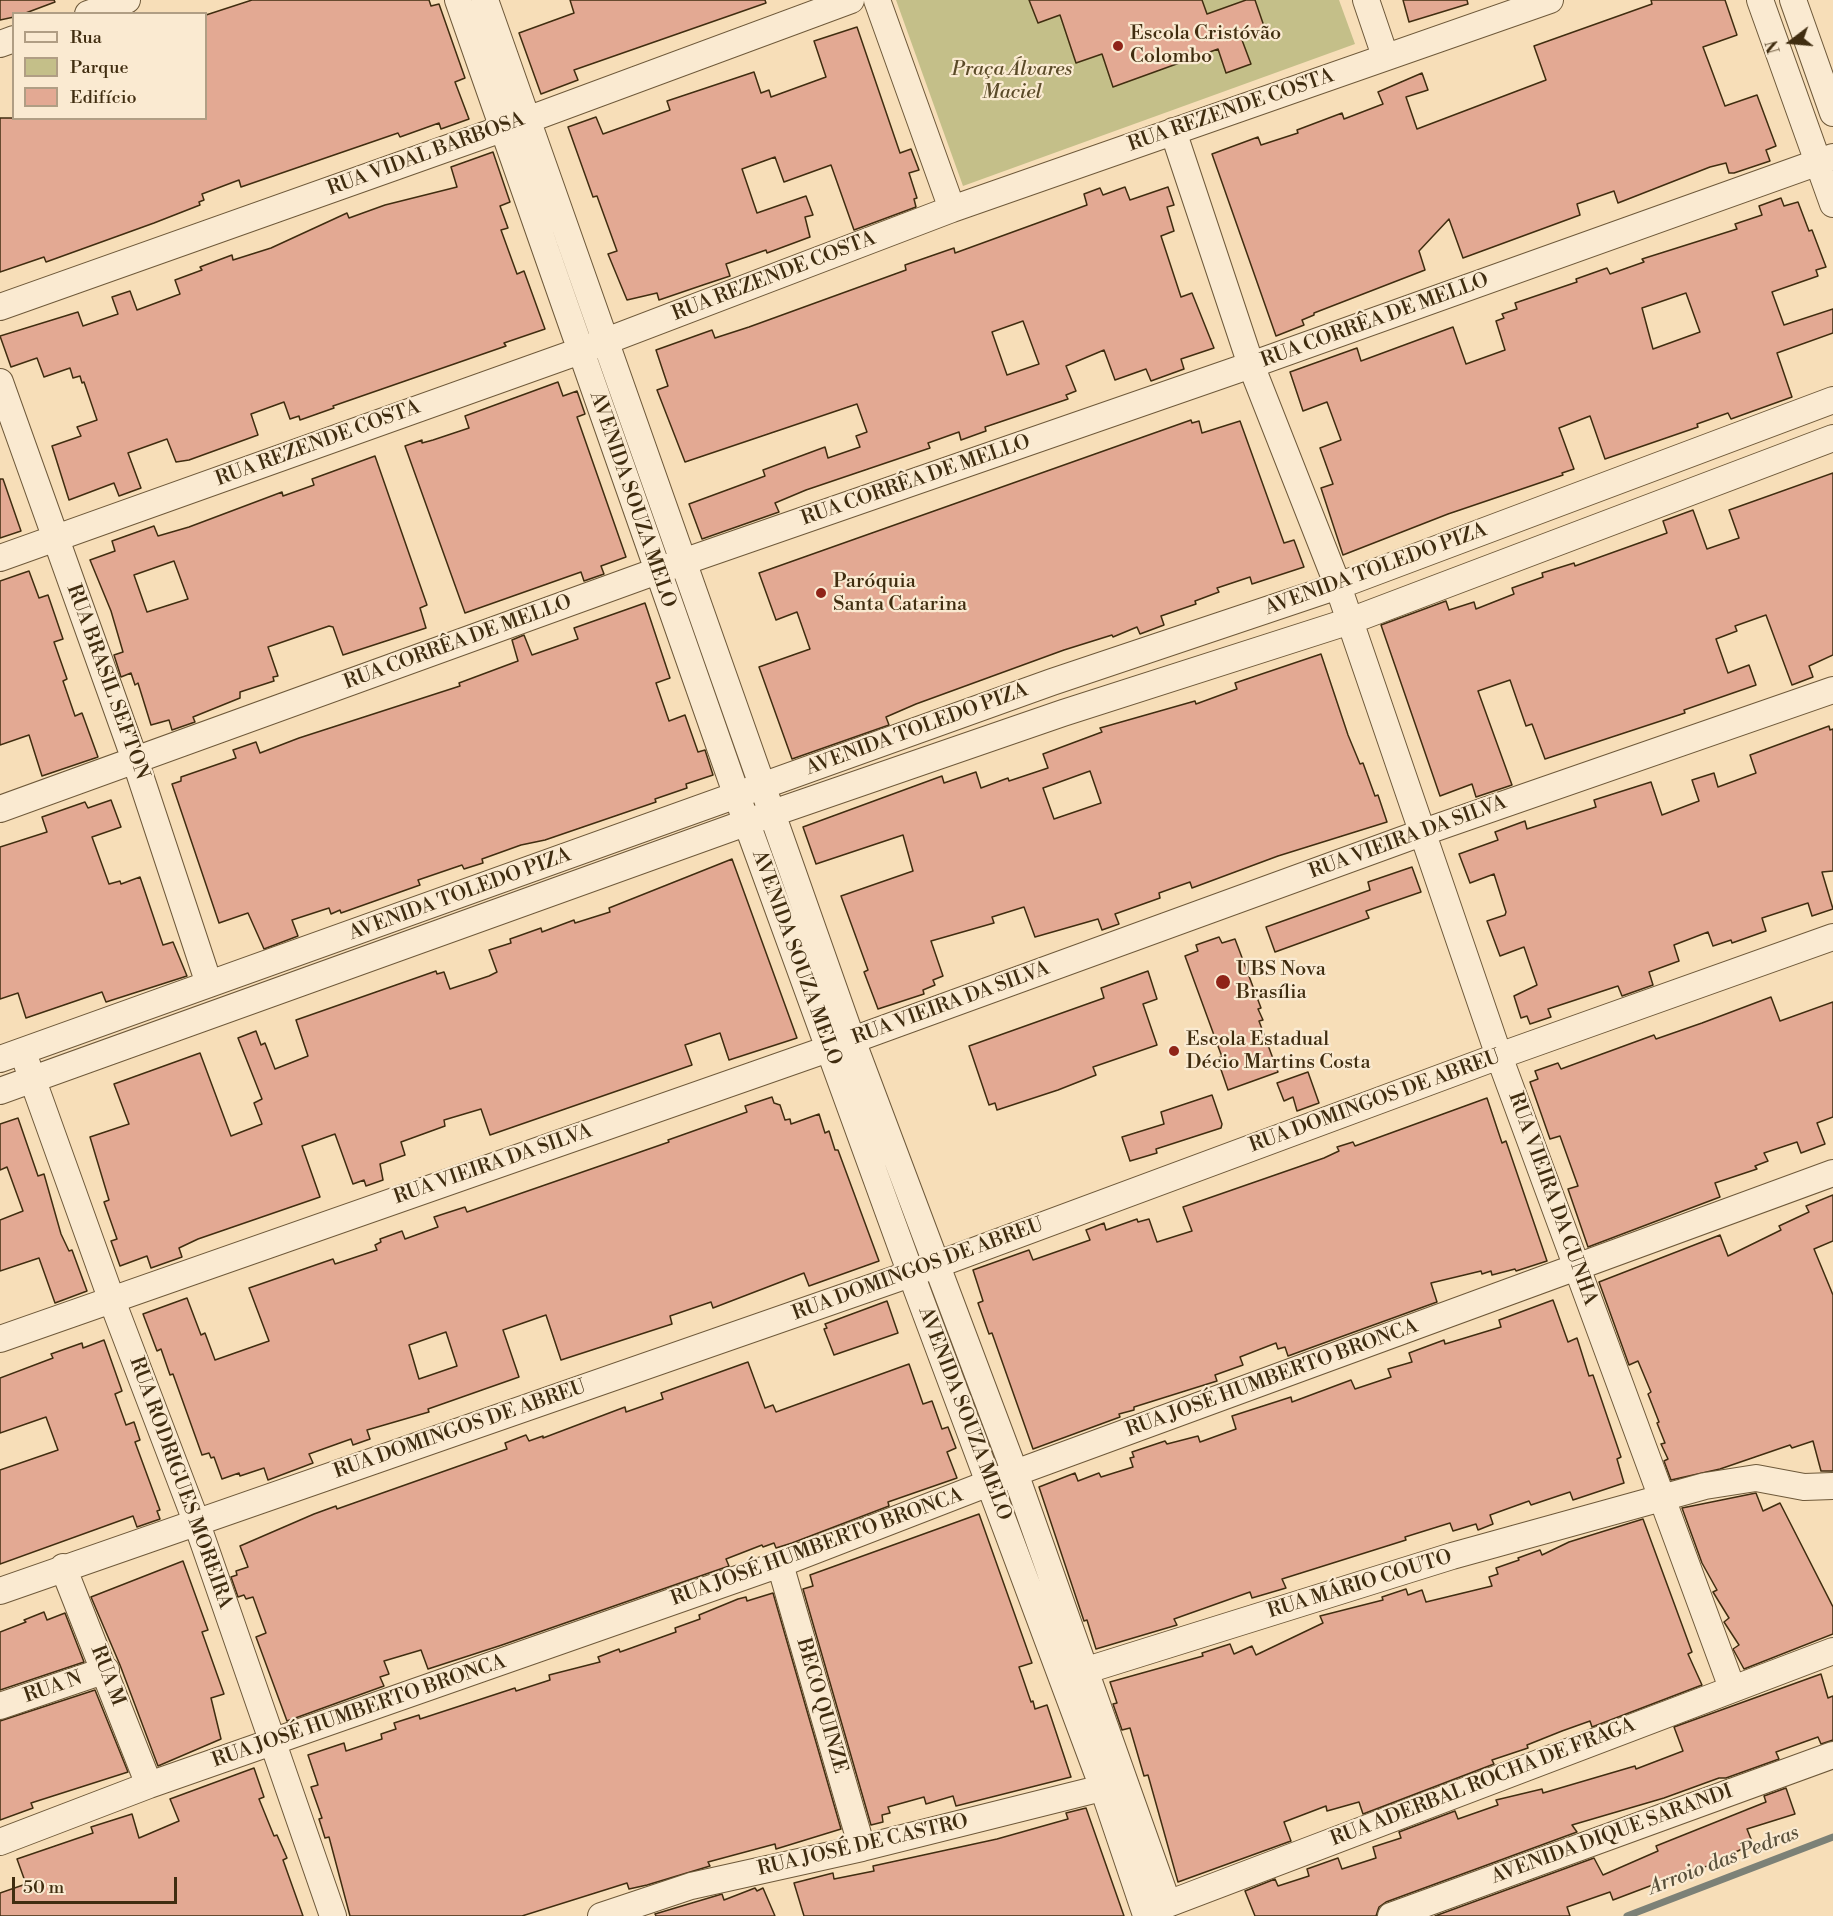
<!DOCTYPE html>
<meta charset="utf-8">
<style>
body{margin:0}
#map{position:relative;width:1833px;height:1916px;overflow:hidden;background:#f7deb8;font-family:"Libre Bodoni",serif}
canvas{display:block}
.legend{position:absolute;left:12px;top:12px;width:195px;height:108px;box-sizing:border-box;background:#faead1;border:2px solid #b09e84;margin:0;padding:8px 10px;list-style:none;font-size:18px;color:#402d10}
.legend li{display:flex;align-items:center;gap:12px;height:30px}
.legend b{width:30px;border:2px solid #b09e84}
.north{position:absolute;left:1761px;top:12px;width:60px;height:60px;-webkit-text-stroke:4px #faead1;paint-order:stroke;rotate:254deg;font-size:16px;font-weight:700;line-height:24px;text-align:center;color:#402d10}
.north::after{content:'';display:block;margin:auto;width:21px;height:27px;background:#402d10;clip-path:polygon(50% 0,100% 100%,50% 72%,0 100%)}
.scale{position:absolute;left:12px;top:1877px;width:165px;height:27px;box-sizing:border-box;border:3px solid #402d10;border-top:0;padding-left:8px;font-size:18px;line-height:21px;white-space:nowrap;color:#402d10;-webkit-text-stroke:4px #faead1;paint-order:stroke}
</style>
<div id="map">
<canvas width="1833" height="1916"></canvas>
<ul class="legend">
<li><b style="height:8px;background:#faead1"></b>Rua</li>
<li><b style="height:16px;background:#c4bf89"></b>Parque</li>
<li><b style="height:16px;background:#e3a993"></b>Edifício</li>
</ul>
<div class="north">N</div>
<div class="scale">50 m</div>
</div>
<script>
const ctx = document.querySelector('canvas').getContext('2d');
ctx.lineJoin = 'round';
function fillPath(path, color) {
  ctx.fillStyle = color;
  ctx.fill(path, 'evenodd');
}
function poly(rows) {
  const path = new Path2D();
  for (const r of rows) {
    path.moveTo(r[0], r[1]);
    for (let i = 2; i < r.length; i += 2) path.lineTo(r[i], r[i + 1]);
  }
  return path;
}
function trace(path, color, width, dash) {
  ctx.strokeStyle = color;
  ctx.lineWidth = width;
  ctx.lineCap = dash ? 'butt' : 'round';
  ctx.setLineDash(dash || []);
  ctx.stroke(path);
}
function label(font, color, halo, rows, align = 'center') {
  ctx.font = font + ' "Libre Bodoni",serif';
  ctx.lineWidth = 4.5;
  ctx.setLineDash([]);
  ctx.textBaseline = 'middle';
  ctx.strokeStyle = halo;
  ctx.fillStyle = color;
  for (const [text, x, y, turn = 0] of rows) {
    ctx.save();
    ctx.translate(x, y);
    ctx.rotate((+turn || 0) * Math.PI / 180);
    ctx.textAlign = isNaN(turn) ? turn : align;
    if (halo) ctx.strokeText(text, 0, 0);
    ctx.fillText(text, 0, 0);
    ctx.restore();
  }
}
const green = poly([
 [896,0,1339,0,1355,44,963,186]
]);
const stream = poly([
 [1627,1916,1833,1837]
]);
const building = poly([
 [0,0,54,0,55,2,23,14,14,14,14,17,0,20,0,0],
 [252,0,429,0,431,6,439,4,465,78,455,82,469,119,441,129,439,123,400,137,398,133,241,187,239,180,202,194,204,200,199,202,200,205,154,223,46,262,44,257,0,272,0,118,206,118,206,15,252,0],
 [570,0,765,0,766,3,574,70,578,80,541,94,519,33,574,13,570,0],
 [1029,0,1202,0,1207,14,1246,0,1255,0,1266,32,1242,40,1251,64,1226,73,1218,49,1113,87,1102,54,1076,63,1060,15,1038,23,1029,0],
 [1403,0,1467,0,1468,4,1409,22,1403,0],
 [1651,0,1725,0,1737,35,1703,47,1725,106,1757,95,1776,146,1766,150,1770,161,1734,173,1729,173,1726,163,1710,167,1618,203,1614,191,1577,204,1580,215,1463,258,1449,219,1419,251,1425,270,1314,313,1314,315,1302,320,1304,325,1276,336,1212,154,1258,137,1261,145,1298,133,1297,130,1342,113,1344,119,1383,104,1378,92,1422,73,1428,90,1406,97,1417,129,1546,80,1534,46,1652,4,1651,0],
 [857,27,900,153,911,149,919,170,909,173,917,198,914,199,916,207,854,230,831,165,784,182,775,157,742,169,757,213,806,196,813,215,805,217,810,237,767,253,766,250,726,264,730,276,703,285,659,300,657,293,627,300,608,254,617,251,597,196,593,197,568,127,596,117,603,134,670,110,667,101,754,72,761,93,769,90,771,97,826,77,814,41,857,27],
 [493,152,510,202,500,206,508,228,501,230,517,274,524,271,545,329,504,343,506,346,333,406,334,408,300,420,299,416,290,419,284,402,251,414,258,435,189,460,176,462,167,439,128,453,141,488,119,496,114,483,69,500,52,446,81,436,77,427,97,420,84,382,82,383,80,376,73,378,70,368,44,377,37,358,11,367,0,336,78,312,83,326,118,314,112,297,130,291,137,310,180,294,175,280,202,270,200,267,232,255,233,260,271,248,347,213,349,218,385,205,457,187,451,167,493,152],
 [1125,187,1130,200,1168,187,1174,205,1167,207,1174,231,1161,236,1181,297,1192,293,1214,348,1181,359,1184,369,1151,381,1146,369,1115,380,1104,350,1066,366,1076,391,1066,395,1068,399,985,427,986,431,961,440,959,432,928,443,930,448,806,490,775,503,779,512,702,539,689,504,765,476,763,470,825,447,828,458,860,447,856,436,867,432,857,404,685,462,657,390,668,386,656,350,712,330,715,338,749,327,906,270,905,265,954,248,955,253,1087,205,1084,194,1100,188,1103,195,1125,187],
 [1023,321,1039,364,1007,375,992,332,1023,321],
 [1781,198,1784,206,1798,202,1809,231,1812,230,1826,267,1816,270,1818,276,1772,292,1784,325,1833,309,1833,333,1777,353,1792,397,1731,419,1728,413,1697,424,1698,427,1605,459,1590,416,1559,428,1574,469,1562,473,1563,475,1448,514,1343,555,1321,488,1333,484,1320,448,1341,440,1327,402,1303,411,1290,372,1357,348,1361,361,1453,327,1466,364,1505,350,1496,321,1504,318,1502,314,1517,309,1515,303,1577,282,1576,279,1607,268,1610,274,1644,262,1642,259,1737,229,1735,224,1762,215,1759,206,1781,198],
 [1686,293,1700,332,1653,349,1642,308,1686,293],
 [558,382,563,396,577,391,585,414,577,417,626,557,601,566,604,574,584,581,581,572,465,613,405,446,422,440,422,443,433,440,469,428,465,416,558,382],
 [1191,420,1192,423,1199,421,1202,433,1240,421,1284,543,1294,540,1304,567,1252,584,1250,577,1217,588,1219,592,1195,601,1196,604,1161,616,1164,625,1140,634,1137,627,1113,637,1112,635,1064,650,916,704,886,717,889,725,792,759,759,667,810,649,797,612,776,620,759,573,1191,420],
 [375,456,427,605,420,608,426,628,343,655,333,627,329,626,268,647,278,676,273,677,274,681,240,692,240,698,193,717,195,722,172,730,169,720,151,725,138,683,135,685,131,673,121,677,114,655,123,652,111,611,90,560,115,551,112,541,154,526,158,536,189,527,282,492,283,496,314,485,312,479,375,456],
 [174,561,188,599,147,612,134,575,174,561],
 [1833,473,1833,655,1809,666,1813,677,1792,685,1766,615,1735,626,1737,631,1716,639,1728,673,1749,665,1756,685,1684,710,1685,713,1545,759,1532,724,1526,726,1510,680,1478,691,1512,785,1476,797,1472,784,1440,796,1381,625,1446,601,1449,610,1474,602,1476,609,1514,594,1512,588,1543,577,1542,573,1574,563,1575,566,1667,533,1663,521,1693,510,1707,549,1739,538,1729,510,1833,473],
 [0,479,3,479,21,531,0,538,0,479],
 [29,571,39,598,48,595,63,639,54,642,67,679,63,681,75,716,82,713,98,757,42,776,29,735,0,745,0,581,29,571],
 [645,603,670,678,656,683,669,721,685,715,698,752,705,750,713,775,686,784,687,788,655,799,656,802,545,840,521,845,482,859,483,863,464,869,462,865,418,880,420,885,341,913,340,910,331,914,329,908,292,920,298,936,264,949,248,913,219,923,172,784,181,781,181,777,236,758,233,750,256,742,260,753,299,738,460,686,459,683,518,661,512,640,524,635,532,655,578,639,574,628,645,603],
 [1321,654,1348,735,1360,764,1363,763,1375,796,1378,795,1387,822,1278,856,1192,888,1190,882,1159,893,1160,898,1115,914,1119,924,1102,930,1098,919,1035,937,1024,907,992,917,994,923,931,941,943,976,933,980,935,985,923,990,924,994,878,1009,864,972,868,970,841,896,913,871,903,835,816,864,803,827,942,776,944,783,976,772,981,788,1008,778,1009,781,1048,768,1043,754,1102,732,1100,728,1195,701,1196,704,1237,689,1235,683,1321,654],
 [1090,771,1101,803,1054,819,1043,788,1090,771],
 [1829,726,1830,730,1833,729,1833,871,1822,872,1833,909,1812,916,1808,903,1762,918,1766,931,1732,943,1731,940,1713,946,1708,932,1674,945,1679,961,1649,972,1653,985,1622,996,1618,986,1548,1009,1551,1017,1530,1024,1527,1016,1521,1018,1514,996,1537,985,1524,947,1500,956,1487,921,1505,915,1506,912,1494,874,1470,883,1459,854,1498,840,1495,832,1525,821,1527,829,1555,820,1596,807,1594,800,1651,782,1662,815,1699,801,1692,780,1714,773,1718,787,1756,773,1750,755,1829,726],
 [111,800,121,827,92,837,109,884,120,881,121,884,140,877,163,945,173,942,187,976,106,1002,102,992,26,1018,18,993,0,999,0,847,47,832,42,817,85,802,88,808,111,800],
 [732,859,797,1038,729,1060,720,1033,685,1045,692,1065,490,1135,481,1109,444,1120,445,1126,401,1142,405,1155,380,1164,383,1180,366,1186,364,1180,353,1184,335,1134,302,1146,320,1197,198,1239,179,1248,182,1257,151,1268,147,1256,120,1266,111,1241,117,1239,104,1202,109,1200,90,1137,129,1124,114,1084,200,1053,231,1136,262,1124,254,1103,262,1099,238,1038,256,1031,261,1045,265,1043,275,1069,308,1056,296,1020,436,971,437,974,444,972,450,989,489,976,497,972,489,950,511,943,510,939,541,928,542,932,574,920,575,923,610,912,609,908,732,859],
 [1412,867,1421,892,1366,911,1369,918,1275,952,1266,927,1370,890,1368,882,1412,867],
 [1219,937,1222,943,1235,939,1261,1008,1258,1009,1263,1020,1259,1021,1278,1072,1228,1090,1217,1058,1222,1057,1185,956,1198,951,1196,945,1219,937],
 [1148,971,1157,999,1143,1004,1157,1045,1093,1067,1096,1075,1058,1090,997,1110,995,1103,989,1105,969,1046,1104,998,1101,988,1148,971],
 [1771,997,1780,1021,1833,1002,1833,1117,1817,1123,1825,1144,1801,1153,1797,1142,1764,1153,1768,1161,1755,1166,1757,1169,1715,1183,1720,1197,1588,1247,1568,1189,1578,1186,1560,1136,1550,1139,1530,1082,1538,1079,1535,1071,1558,1063,1561,1069,1654,1035,1656,1039,1702,1023,1771,997],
 [1308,1072,1319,1103,1297,1111,1293,1097,1284,1101,1277,1083,1308,1072],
 [1212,1095,1222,1124,1221,1128,1156,1149,1157,1153,1130,1161,1122,1137,1164,1124,1161,1112,1212,1095],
 [772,1097,774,1103,780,1105,785,1120,790,1119,791,1124,819,1114,825,1133,829,1131,835,1150,838,1150,879,1261,809,1286,804,1273,713,1308,711,1302,670,1316,672,1324,561,1360,546,1315,503,1330,519,1377,428,1409,429,1412,367,1430,370,1439,353,1445,351,1439,309,1454,313,1463,268,1480,264,1468,240,1476,239,1473,222,1479,214,1457,211,1458,209,1453,202,1455,173,1374,170,1375,161,1349,157,1351,143,1314,187,1298,201,1335,205,1333,215,1360,269,1341,249,1288,333,1259,335,1264,377,1250,375,1245,381,1242,380,1239,402,1231,405,1239,438,1227,434,1217,465,1207,467,1212,669,1142,668,1140,747,1112,745,1106,772,1097],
 [446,1332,457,1366,419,1379,409,1345,446,1332],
 [1487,1098,1502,1143,1506,1141,1547,1261,1516,1271,1515,1269,1492,1275,1491,1271,1482,1274,1481,1271,1431,1283,1437,1302,1288,1356,1285,1347,1278,1349,1276,1343,1240,1357,1243,1365,1215,1375,1217,1381,1134,1407,1134,1410,1119,1414,1120,1417,1033,1449,992,1333,989,1334,978,1303,983,1301,973,1270,1029,1250,1033,1260,1090,1240,1086,1230,1104,1223,1106,1230,1137,1219,1138,1222,1149,1219,1157,1242,1192,1231,1183,1207,1324,1158,1339,1151,1337,1147,1353,1142,1355,1146,1487,1098],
 [18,1118,38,1176,44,1174,61,1234,69,1251,72,1250,87,1291,55,1303,39,1258,0,1271,0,1220,23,1211,7,1167,0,1170,0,1124,18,1118],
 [1833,1195,1833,1241,1814,1249,1833,1295,1833,1471,1821,1471,1813,1441,1792,1448,1790,1445,1720,1469,1671,1480,1664,1461,1668,1459,1661,1444,1665,1443,1657,1423,1659,1422,1648,1394,1651,1392,1638,1361,1629,1365,1599,1282,1720,1235,1728,1256,1781,1230,1779,1226,1809,1212,1806,1206,1833,1195],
 [1553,1300,1568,1342,1577,1338,1589,1376,1593,1375,1621,1457,1617,1459,1624,1483,1573,1500,1570,1492,1531,1505,1529,1501,1490,1515,1493,1524,1478,1530,1476,1524,1453,1531,1450,1523,1405,1537,1406,1540,1282,1579,1286,1588,1252,1598,1250,1592,1174,1619,1177,1625,1096,1649,1087,1620,1084,1621,1039,1487,1075,1473,1078,1481,1099,1473,1101,1477,1133,1467,1130,1458,1134,1457,1132,1452,1165,1441,1167,1444,1198,1436,1200,1442,1236,1429,1232,1416,1291,1397,1292,1402,1351,1380,1355,1389,1391,1377,1388,1369,1412,1362,1409,1353,1444,1340,1445,1344,1501,1327,1499,1320,1553,1300],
 [887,1301,898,1333,834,1355,824,1329,827,1328,825,1324,887,1301],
 [104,1340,122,1391,115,1394,126,1425,134,1422,140,1440,135,1442,160,1510,157,1511,160,1519,137,1527,133,1516,0,1564,0,1470,58,1450,46,1417,0,1433,0,1378,53,1358,51,1354,82,1343,83,1348,104,1340],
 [748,1362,765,1408,773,1405,776,1412,909,1364,923,1404,932,1401,942,1429,948,1427,956,1448,947,1452,957,1478,888,1502,889,1506,792,1543,776,1548,774,1543,763,1547,762,1545,726,1559,729,1566,502,1645,428,1669,421,1650,384,1661,389,1674,380,1677,384,1686,287,1721,256,1637,266,1633,253,1597,246,1599,244,1595,238,1597,231,1577,237,1575,236,1571,248,1567,240,1546,314,1514,336,1506,337,1509,507,1449,505,1443,526,1435,529,1441,543,1436,543,1438,625,1407,626,1412,663,1399,661,1393,748,1362],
 [1756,1493,1763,1511,1780,1503,1833,1607,1833,1634,1744,1669,1733,1649,1739,1645,1724,1622,1729,1618,1713,1592,1717,1590,1702,1563,1682,1508,1756,1493],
 [979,1514,1032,1663,1019,1667,1031,1702,1033,1701,1035,1709,1047,1705,1071,1777,956,1806,953,1796,926,1804,924,1797,888,1807,890,1813,882,1815,883,1822,871,1825,803,1589,813,1586,810,1575,979,1514],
 [1643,1519,1692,1652,1688,1654,1702,1685,1592,1727,1590,1721,1562,1731,1527,1745,1528,1748,1492,1760,1494,1764,1363,1814,1359,1802,1327,1811,1326,1806,1284,1822,1291,1841,1178,1882,1148,1775,1144,1776,1130,1728,1122,1730,1113,1704,1117,1703,1110,1682,1203,1656,1202,1653,1230,1644,1234,1654,1252,1646,1256,1655,1323,1623,1320,1616,1383,1600,1382,1597,1406,1589,1408,1595,1422,1590,1426,1602,1492,1586,1489,1577,1498,1574,1496,1568,1519,1560,1518,1558,1540,1550,1542,1555,1569,1542,1643,1519],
 [183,1561,208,1630,202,1632,224,1694,211,1698,221,1739,158,1766,120,1665,91,1597,183,1561],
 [773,1593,841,1829,776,1849,775,1844,708,1862,710,1866,647,1885,629,1889,627,1883,522,1916,350,1916,329,1837,325,1838,319,1819,322,1818,311,1787,318,1785,308,1755,344,1743,346,1751,382,1739,381,1734,396,1729,394,1723,419,1715,420,1719,515,1688,516,1691,550,1680,549,1675,600,1662,598,1657,619,1649,620,1652,676,1632,675,1628,700,1619,699,1615,738,1599,746,1597,747,1601,773,1593],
 [44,1612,47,1620,65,1613,84,1662,0,1690,0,1632,26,1622,24,1620,44,1612],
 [1821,1674,1828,1698,1833,1696,1833,1740,1821,1744,1818,1737,1776,1752,1779,1759,1726,1778,1719,1778,1664,1798,1572,1825,1577,1832,1386,1902,1379,1907,1376,1916,1255,1916,1245,1891,1275,1879,1278,1886,1309,1876,1307,1869,1338,1858,1342,1869,1376,1858,1373,1847,1401,1838,1399,1832,1455,1811,1458,1819,1498,1805,1496,1800,1542,1789,1543,1793,1635,1766,1636,1769,1683,1751,1674,1727,1821,1674],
 [95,1690,128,1772,31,1803,33,1808,0,1820,0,1721,95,1690],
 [254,1768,264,1797,259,1799,274,1836,277,1835,287,1858,283,1860,303,1916,0,1916,0,1893,26,1884,17,1859,93,1833,91,1827,132,1814,139,1838,179,1821,170,1799,254,1768],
 [1786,1788,1795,1814,1747,1829,1753,1844,1729,1855,1732,1860,1692,1870,1613,1900,1610,1892,1567,1907,1570,1916,1435,1916,1594,1858,1603,1875,1658,1851,1656,1846,1766,1802,1764,1796,1786,1788],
 [1086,1808,1124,1916,804,1916,794,1883,833,1873,834,1879,874,1871,873,1866,997,1839,1068,1819,1066,1813,1086,1808],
 [755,1888,757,1891,763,1888,775,1916,656,1916,655,1914,722,1894,724,1900,755,1888]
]);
const minor = poly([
 [458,0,737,796,911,1274,1103,1788,1145,1912],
 [485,0,852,1040,1015,1473,1168,1904],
 [877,0,952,209],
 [1366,0,1385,56],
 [1760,0,1833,204],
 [1793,0,1833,113],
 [88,14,127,0],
 [0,44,14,39],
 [1173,131,1251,365,1338,586,1499,1056,1732,1688],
 [0,307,527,120,851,0],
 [0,382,135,760,209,984],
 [0,558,580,351,952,209,1550,0],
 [0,809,657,571,1251,365,1833,157],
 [0,1059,1052,682,1338,586,1833,400],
 [27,1064,111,1298,196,1521,333,1916],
 [0,1091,773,813,1063,713,1350,621,1833,438],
 [0,1339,828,1049,1421,833,1833,690],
 [780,1564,862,1848],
 [63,1567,149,1785],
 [0,1591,936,1265,1499,1056,1833,937],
 [1071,1675,1452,1556,1705,1486,1756,1478,1804,1487,1833,1486],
 [0,1706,106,1670],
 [0,1842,149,1785,780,1564,1015,1473,1833,1173],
 [1152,1910,1833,1651],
 [601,1916,691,1886,862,1848,1118,1784],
 [1391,1916,1833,1755]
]);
const markers = [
 [1118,46,6,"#8f2418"],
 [821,593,6,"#8f2418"],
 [1223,982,8,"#8f2418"],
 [1174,1051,6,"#8f2418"]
];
const poiNames = [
 ["Escola Cristóvão",1130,34],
 ["Colombo",1130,57],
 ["Paróquia",833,582],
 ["Santa Catarina",833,605],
 ["UBS Nova",1236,970],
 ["Brasília",1236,993],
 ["Escola Estadual",1186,1040],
 ["Décio Martins Costa",1186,1063]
];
const parkNames = [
 ["Praça Álvares",1012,70],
 ["Maciel",1012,93]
];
const streetNames = [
 ["RUA REZENDE COSTA",1231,111,-19],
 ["RUA VIDAL BARBOSA",426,155,-20],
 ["RUA REZENDE COSTA",774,277,-21],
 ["RUA CORRÊA DE MELLO",1375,321,-20],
 ["RUA REZENDE COSTA",318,444,-20],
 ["RUA CORRÊA DE MELLO",916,481,-19],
 ["AVENIDA SOUZA MELO",632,500,71],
 ["AVENIDA TOLEDO PIZA",1376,570,-20],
 ["RUA CORRÊA DE MELLO",458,643,-20],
 ["RUA BRASIL SEFTON",107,682,70],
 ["AVENIDA TOLEDO PIZA",917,730,-20],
 ["RUA VIEIRA DA SILVA",1408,838,-20],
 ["AVENIDA TOLEDO PIZA",460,895,-20],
 ["AVENIDA SOUZA MELO",796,958,70],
 ["RUA VIEIRA DA SILVA",951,1004,-20],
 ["RUA DOMINGOS DE ABREU",1375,1102,-20],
 ["RUA VIEIRA DA SILVA",493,1165,-19],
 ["RUA VIEIRA DA CUNHA",1552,1199,70],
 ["RUA DOMINGOS DE ABREU",918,1270,-20],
 ["RUA JOSÉ HUMBERTO BRONCA",1272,1379,-20],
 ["AVENIDA SOUZA MELO",964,1414,69],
 ["RUA DOMINGOS DE ABREU",460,1430,-19],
 ["RUA RODRIGUES MOREIRA",180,1483,70],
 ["RUA JOSÉ HUMBERTO BRONCA",817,1548,-20],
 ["RUA MÁRIO COUTO",1360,1585,-17],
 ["RUA M",107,1676,69],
 ["RUA N",53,1688,-19],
 ["BECO QUINZE",821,1706,74],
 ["RUA JOSÉ HUMBERTO BRONCA",359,1712,-19],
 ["RUA ADERBAL ROCHA DE FRAGA",1483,1783,-21],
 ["AVENIDA DIQUE SARANDI",1612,1835,-20],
 ["RUA JOSÉ DE CASTRO",863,1846,-13]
];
const waterNames = [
 ["Arroio das Pedras",1724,1861,-21]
];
fillPath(green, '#c4bf89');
trace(stream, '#7c8177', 7);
fillPath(building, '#e3a993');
trace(building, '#402d10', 1.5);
trace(minor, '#6e593a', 28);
trace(minor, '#faead1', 26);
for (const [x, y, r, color] of markers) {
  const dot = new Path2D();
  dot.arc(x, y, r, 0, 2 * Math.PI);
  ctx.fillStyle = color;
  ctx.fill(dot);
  trace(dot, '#faead1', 2);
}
label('20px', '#402d10', '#faead1', poiNames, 'left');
label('italic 20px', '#5a4a28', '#faead1', parkNames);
label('20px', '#402d10', '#faead1', streetNames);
label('italic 21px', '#59503b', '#faead1', waterNames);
</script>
